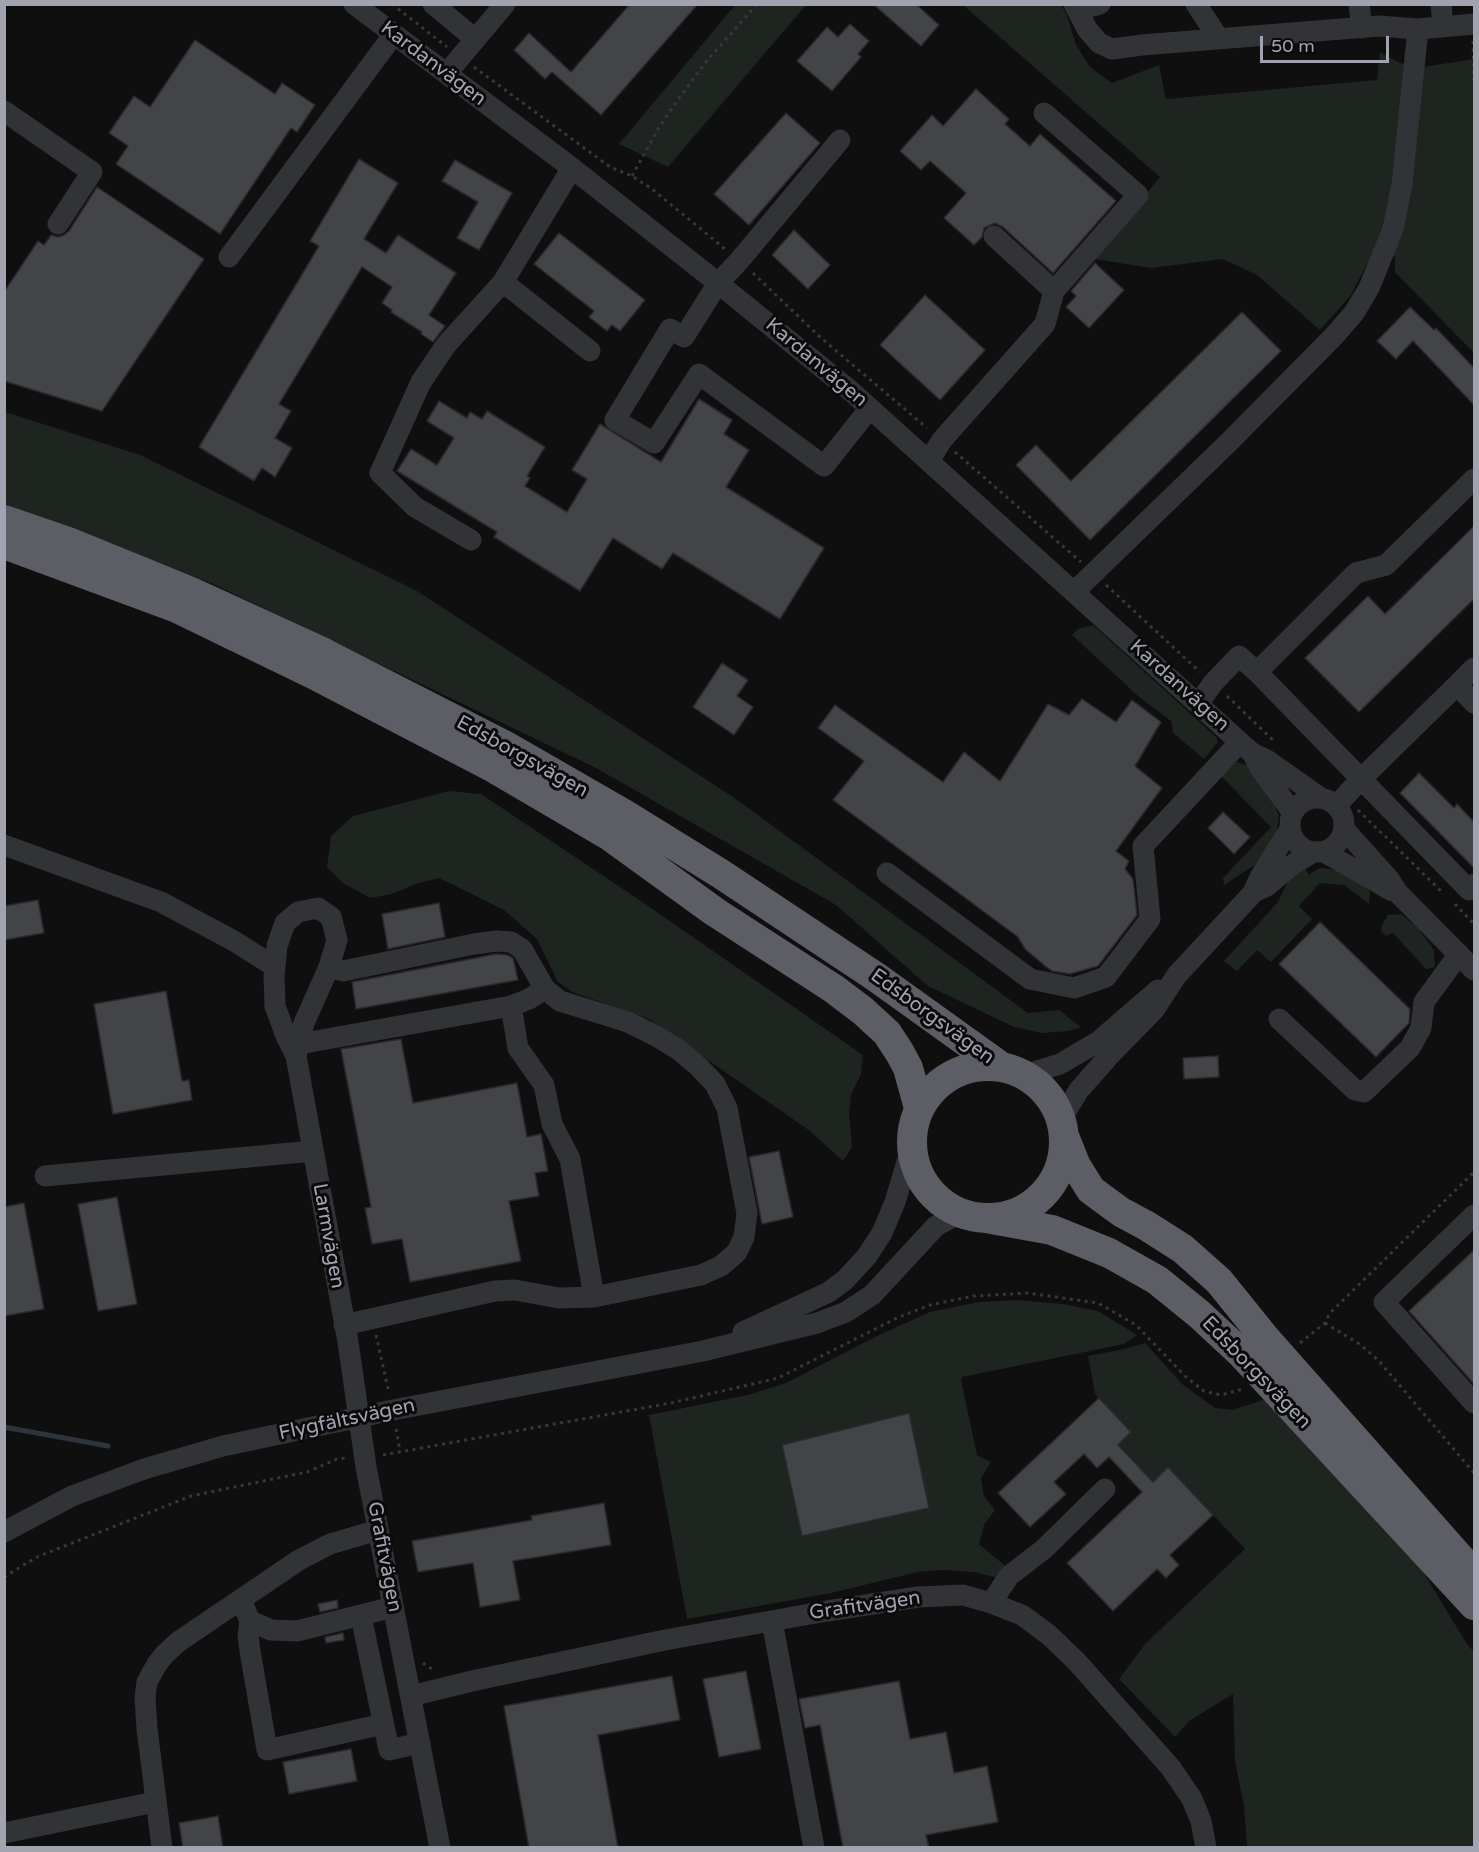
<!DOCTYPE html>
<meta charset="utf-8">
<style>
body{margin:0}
#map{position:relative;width:1479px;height:1852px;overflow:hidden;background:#0f0f10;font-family:"Varela Round",sans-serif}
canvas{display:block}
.frame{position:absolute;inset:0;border:6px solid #a1a4b0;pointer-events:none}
.scale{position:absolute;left:1260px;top:36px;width:129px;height:27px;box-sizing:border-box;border:3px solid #a1a4b0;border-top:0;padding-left:8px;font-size:18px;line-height:21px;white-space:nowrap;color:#a1a4b0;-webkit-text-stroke:4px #0a0a0b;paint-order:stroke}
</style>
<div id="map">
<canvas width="1479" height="1852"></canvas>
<div class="frame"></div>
<div class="scale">50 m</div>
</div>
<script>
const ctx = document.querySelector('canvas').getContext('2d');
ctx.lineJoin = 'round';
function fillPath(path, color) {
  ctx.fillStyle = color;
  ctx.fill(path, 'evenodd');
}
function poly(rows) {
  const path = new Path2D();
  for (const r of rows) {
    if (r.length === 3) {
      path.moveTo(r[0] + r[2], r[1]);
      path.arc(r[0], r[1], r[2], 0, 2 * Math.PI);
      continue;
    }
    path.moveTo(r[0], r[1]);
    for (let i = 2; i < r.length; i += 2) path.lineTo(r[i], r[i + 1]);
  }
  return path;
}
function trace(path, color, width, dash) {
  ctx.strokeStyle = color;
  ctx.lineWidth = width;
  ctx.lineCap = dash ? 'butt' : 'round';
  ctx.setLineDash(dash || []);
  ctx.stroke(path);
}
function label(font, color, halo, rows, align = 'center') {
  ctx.font = font + ' "Varela Round",sans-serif';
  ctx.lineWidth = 6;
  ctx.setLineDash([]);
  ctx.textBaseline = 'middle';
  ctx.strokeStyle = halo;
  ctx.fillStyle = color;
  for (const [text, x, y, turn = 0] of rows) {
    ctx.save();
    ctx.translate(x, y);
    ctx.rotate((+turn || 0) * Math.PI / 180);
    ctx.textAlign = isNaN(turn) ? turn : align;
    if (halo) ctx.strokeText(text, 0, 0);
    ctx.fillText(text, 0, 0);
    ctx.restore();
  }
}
const green = poly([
 [735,5,806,5,668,167,619,144],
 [963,5,1061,5,1067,15,1076,45,1090,67,1112,83,1159,65,1166,99,1377,80,1380,52,1400,63,1423,67,1474,59,1474,353,1395,272,1395,256,1368,262,1351,295,1320,330,1257,275,1223,259,1151,268,1094,259,1160,177],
 [5,412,140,455,417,591,736,799,1028,1013,1059,1010,1081,1027,1069,1031,1042,1033,1014,1027,928,986,836,905,596,768,211,583,63,527,5,508],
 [1093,625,1216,737,1218,742,1204,759,1173,733,1171,721,1138,696,1072,635,1078,629],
 [1236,762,1247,765,1273,799,1279,817,1275,843,1264,859,1224,885,1223,878,1271,827,1221,776],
 [449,791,481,794,641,901,863,1055,861,1074,851,1095,849,1113,852,1147,843,1161,810,1131,649,1019,572,992,558,982,537,939,504,910,439,878,416,884,392,894,370,898,343,883,327,867,331,836,353,816],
 [1304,867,1309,875,1319,868,1331,869,1356,876,1370,892,1369,904,1344,885,1320,883,1299,906,1312,919,1271,962,1257,950,1237,971,1224,961,1278,902,1290,877],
 [1401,914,1418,928,1434,950,1435,967,1426,969,1393,933,1386,936,1381,931,1382,925,1388,915],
 [1017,1300,1063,1304,1098,1311,1137,1335,1124,1344,962,1377,961,1380,977,1455,991,1462,981,1478,984,1496,995,1510,984,1525,979,1544,1009,1569,1002,1579,974,1572,942,1570,918,1572,831,1593,687,1619,649,1415,748,1395,786,1383,877,1336,930,1312,978,1302],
 [1145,1343,1182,1384,1215,1408,1233,1410,1266,1399,1419,1565,1467,1644,1474,1652,1474,1847,1247,1847,1244,1806,1235,1762,1233,1694,1189,1721,1175,1737,1119,1679,1146,1643,1245,1549,1169,1468,1153,1482,1118,1445,1095,1393,1088,1356,1125,1349]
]);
const stream = poly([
 [4,1427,108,1446]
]);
const building = poly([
 [630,4,698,4,601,115,552,72,545,79,514,50,529,33,571,72,630,4],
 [873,4,916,4,939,25,921,46,873,4],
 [850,24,869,41,858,54,861,57,832,91,797,61,827,27,838,37,850,24],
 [195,40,275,94,282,83,315,105,297,132,291,128,220,234,116,164,128,146,109,133,134,96,150,107,195,40],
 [976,89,1009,119,1005,124,1030,146,1040,134,1116,201,1053,273,1003,227,995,223,984,228,982,237,974,245,944,218,966,193,930,161,921,170,900,151,932,115,943,126,976,89],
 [786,113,820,143,749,225,714,194,786,113],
 [359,159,398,183,364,239,386,253,398,235,456,273,429,315,445,326,433,342,421,334,422,332,391,312,392,310,382,303,392,287,362,267,279,404,291,411,275,438,292,448,275,477,262,468,254,481,199,447,319,246,310,241,359,159],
 [455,160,512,193,479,250,457,238,478,202,442,181,455,160],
 [97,187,204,259,102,411,4,381,4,292,38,241,44,245,51,235,58,237,64,235,69,231,97,187],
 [794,230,830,265,808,289,772,255,794,230],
 [559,233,645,300,620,331,612,325,607,331,589,317,594,311,534,264,559,233],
 [1095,263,1124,290,1089,328,1066,307,1076,296,1071,291,1095,263],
 [925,295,985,350,940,400,880,345,925,295],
 [1410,307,1434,330,1436,328,1474,368,1474,405,1413,341,1396,359,1377,341,1410,307],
 [1242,312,1281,351,1090,540,1016,465,1036,445,1071,481,1242,312],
 [699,399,732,420,724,434,749,450,726,487,824,548,780,619,673,553,662,569,613,538,580,591,494,537,497,532,397,471,411,449,437,465,454,438,427,421,439,401,467,418,470,412,482,419,487,411,545,447,527,476,530,478,525,486,567,512,587,479,572,470,600,424,661,462,699,399],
 [1474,526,1474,599,1359,712,1305,658,1368,596,1385,614,1474,526],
 [722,663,748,680,737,696,753,707,734,735,693,707,722,663],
 [1082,699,1116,722,1132,700,1161,722,1135,766,1162,788,1116,851,1129,861,1125,869,1133,879,1137,915,1098,966,1070,974,1052,971,1045,966,1025,949,1018,937,833,800,864,761,818,728,835,705,943,782,964,752,1000,781,1048,704,1069,715,1082,699],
 [1419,773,1454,808,1457,804,1474,822,1474,868,1400,793,1419,773],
 [1223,812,1250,837,1234,854,1208,828,1223,812],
 [38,900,44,933,4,940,4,906,38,900],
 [439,903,445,937,388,949,382,914,439,903],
 [1320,922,1410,1009,1409,1023,1376,1057,1279,964,1320,922],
 [496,954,507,955,513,958,518,980,356,1009,352,982,496,954],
 [166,991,182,1081,189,1080,192,1100,113,1114,94,1004,166,991],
 [401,1039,413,1103,517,1083,527,1137,541,1134,548,1171,535,1173,539,1196,509,1201,521,1261,410,1282,402,1239,372,1244,365,1208,371,1207,341,1049,401,1039],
 [1218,1056,1219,1077,1184,1079,1183,1058,1218,1056],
 [779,1151,793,1217,762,1224,749,1157,779,1151],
 [117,1197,137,1304,98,1311,78,1204,117,1197],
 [24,1203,44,1309,4,1316,4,1207,24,1203],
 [1474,1250,1474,1384,1409,1311,1474,1250],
 [1099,1398,1131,1432,1118,1445,1153,1482,1168,1467,1213,1515,1170,1555,1179,1565,1166,1578,1157,1569,1113,1611,1067,1563,1142,1492,1109,1457,1097,1468,1084,1454,1054,1482,1066,1494,1030,1527,998,1493,1099,1398],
 [909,1413,929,1508,802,1536,782,1445,909,1413],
 [604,1503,611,1545,513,1561,520,1600,480,1607,473,1563,418,1572,412,1541,532,1520,531,1516,604,1503],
 [337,1600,338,1608,320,1612,318,1604,337,1600],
 [343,1633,344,1640,326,1643,325,1637,343,1633],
 [746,1671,761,1749,719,1757,703,1679,746,1671],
 [672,1676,680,1720,598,1735,618,1848,529,1848,504,1706,672,1676],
 [899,1681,910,1739,946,1732,954,1773,987,1766,998,1822,926,1835,929,1848,843,1848,820,1725,805,1728,799,1699,899,1681],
 [351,1749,357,1781,289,1794,283,1762,351,1749],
 [218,1816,223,1848,183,1848,179,1823,218,1816]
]);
const path = poly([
 [392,4,447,47],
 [1473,41,1474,84],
 [474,67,610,167,632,176,652,189,725,249],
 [632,176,658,129,679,98,706,62,757,4],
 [753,273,821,338,927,428],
 [955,452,1081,562],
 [1106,585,1200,672],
 [1227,696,1275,742],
 [1358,810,1441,891],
 [1455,904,1474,924],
 [1325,1323,1361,1345,1379,1361,1474,1473],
 [376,1335,389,1393],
 [1300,1343,1325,1323,1330,1313,1474,1172],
 [396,1429,400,1451],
 [383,1455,671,1403,778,1378,899,1317,930,1305,974,1296,1028,1293,1098,1303,1136,1325,1186,1377,1204,1391,1221,1395,1243,1389],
 [4,1577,37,1557,191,1496,307,1472,337,1459,346,1458],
 [423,1663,435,1671]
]);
const minor = poly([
 [354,4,572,168,718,283,852,392,1252,753,1267,760,1321,798],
 [433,4,475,39],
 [1074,4,1087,29,1099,43,1112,49,1142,45,1379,26,1418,29,1474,24],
 [1196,4,1219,39],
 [1359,4,1362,28],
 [1441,4,1443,27],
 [1077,10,1100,4],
 [447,73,505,4],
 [4,111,92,172,58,224],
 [840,140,739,261,718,283,684,337,670,329,615,420,654,443,699,374,824,466,870,408],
 [572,168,503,282,590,351],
 [994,236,1054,291],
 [229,257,394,34],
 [929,461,942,440,1045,324,1054,291,1138,195,1044,113],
 [1474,479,1386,565,1356,573,1257,672,1469,890,1474,884],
 [471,540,415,507,380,473,421,382,446,345,503,282],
 [1074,592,1228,443,1334,336,1354,313,1369,288,1393,229,1402,184,1418,29],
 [1457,685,1474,668],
 [1198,704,1213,683,1239,656,1257,672],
 [1254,756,1260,768,1293,813],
 [1317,825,27],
 [1336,806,1361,779,1457,685,1474,703],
 [1344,829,1389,879,1398,893,1474,970],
 [4,845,161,902,234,941,275,967],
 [1324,852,1392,891],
 [887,873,1030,979,1074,988,1106,977,1150,919,1143,846,1240,742],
 [1256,891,1267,886,1292,865,1313,852],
 [329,967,343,971,474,944,496,941,511,942,522,949,545,989,560,1001,628,1022,658,1037,679,1050,699,1067,715,1084,727,1108,747,1213,744,1237,737,1252,721,1266,701,1275,594,1297,559,1298,515,1290,495,1291,344,1325],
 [511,1006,518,1048,544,1085,552,1124,570,1159,594,1297],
 [1279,1019,1355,1090,1364,1092,1410,1048,1421,1028,1424,1002,1459,954],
 [299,1044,511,1006,529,999,545,989],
 [296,1056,304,1023,329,967,337,940,331,917,318,908,298,912,285,923,277,946,274,976,275,1006,286,1036,296,1056,348,1342,366,1467,440,1848],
 [1024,1075,1060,1064,1099,1041,1158,990],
 [1061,1119,1079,1090,1109,1056,1154,1010,1177,975,1253,893,1260,877,1290,829],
 [45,1176,313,1151],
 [1474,1215,1384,1302,1474,1403],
 [743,1332,829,1292,845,1280,867,1256,882,1233,895,1202,911,1149],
 [4,1532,72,1496,144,1469,223,1446,393,1410,703,1351,817,1323,846,1312,872,1295,936,1226,960,1213],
 [991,1603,1009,1576,1044,1549,1105,1489],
 [245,1609,250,1621,271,1630,297,1631,393,1607],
 [361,1616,389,1750,420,1743],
 [250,1621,248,1635,250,1651,267,1750,383,1724],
 [772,1621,814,1848],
 [411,1696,472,1681,665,1640,827,1611,918,1597,963,1595,991,1603,1022,1615,1049,1635,1077,1662,1171,1768,1192,1799,1201,1821,1206,1848],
 [4,1833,155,1802],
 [162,1848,147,1729,145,1697,147,1682,157,1664,164,1655,178,1642,299,1560,330,1544,378,1530]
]);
const highway = poly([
 [4,520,68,542,191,592,324,653,504,745,624,814,721,874,876,977,1000,1066],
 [4,544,177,608,313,674,494,768,610,836,715,912,834,989,863,1011,887,1033,900,1053,908,1068,919,1108],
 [988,1142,76],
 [1064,1136,1076,1166,1091,1190,1121,1212,1147,1226,1183,1249,1219,1281,1265,1338,1474,1574],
 [986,1218,1052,1230,1109,1253,1157,1280,1199,1314,1242,1354,1474,1605]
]);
const streetNames = [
 ["Kardanvägen",433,64,37],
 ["Kardanvägen",816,363,40],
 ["Kardanvägen",1179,686,42],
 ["Edsborgsvägen",522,757,29],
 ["Edsborgsvägen",932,1017,36],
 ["Larmvägen",328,1236,80],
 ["Edsborgsvägen",1256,1373,46],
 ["Flygfältsvägen",347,1420,-12],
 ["Grafitvägen",384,1557,79],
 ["Grafitvägen",865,1606,-8]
];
fillPath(green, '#1e241f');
trace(stream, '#2e343c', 5);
fillPath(building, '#434448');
trace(building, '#2a292c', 1.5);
trace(path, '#37373c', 3, [3, 4.5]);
trace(minor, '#323337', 21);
trace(highway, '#5d5e65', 30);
label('20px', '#a1a4b0', '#0a0a0b', streetNames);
</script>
